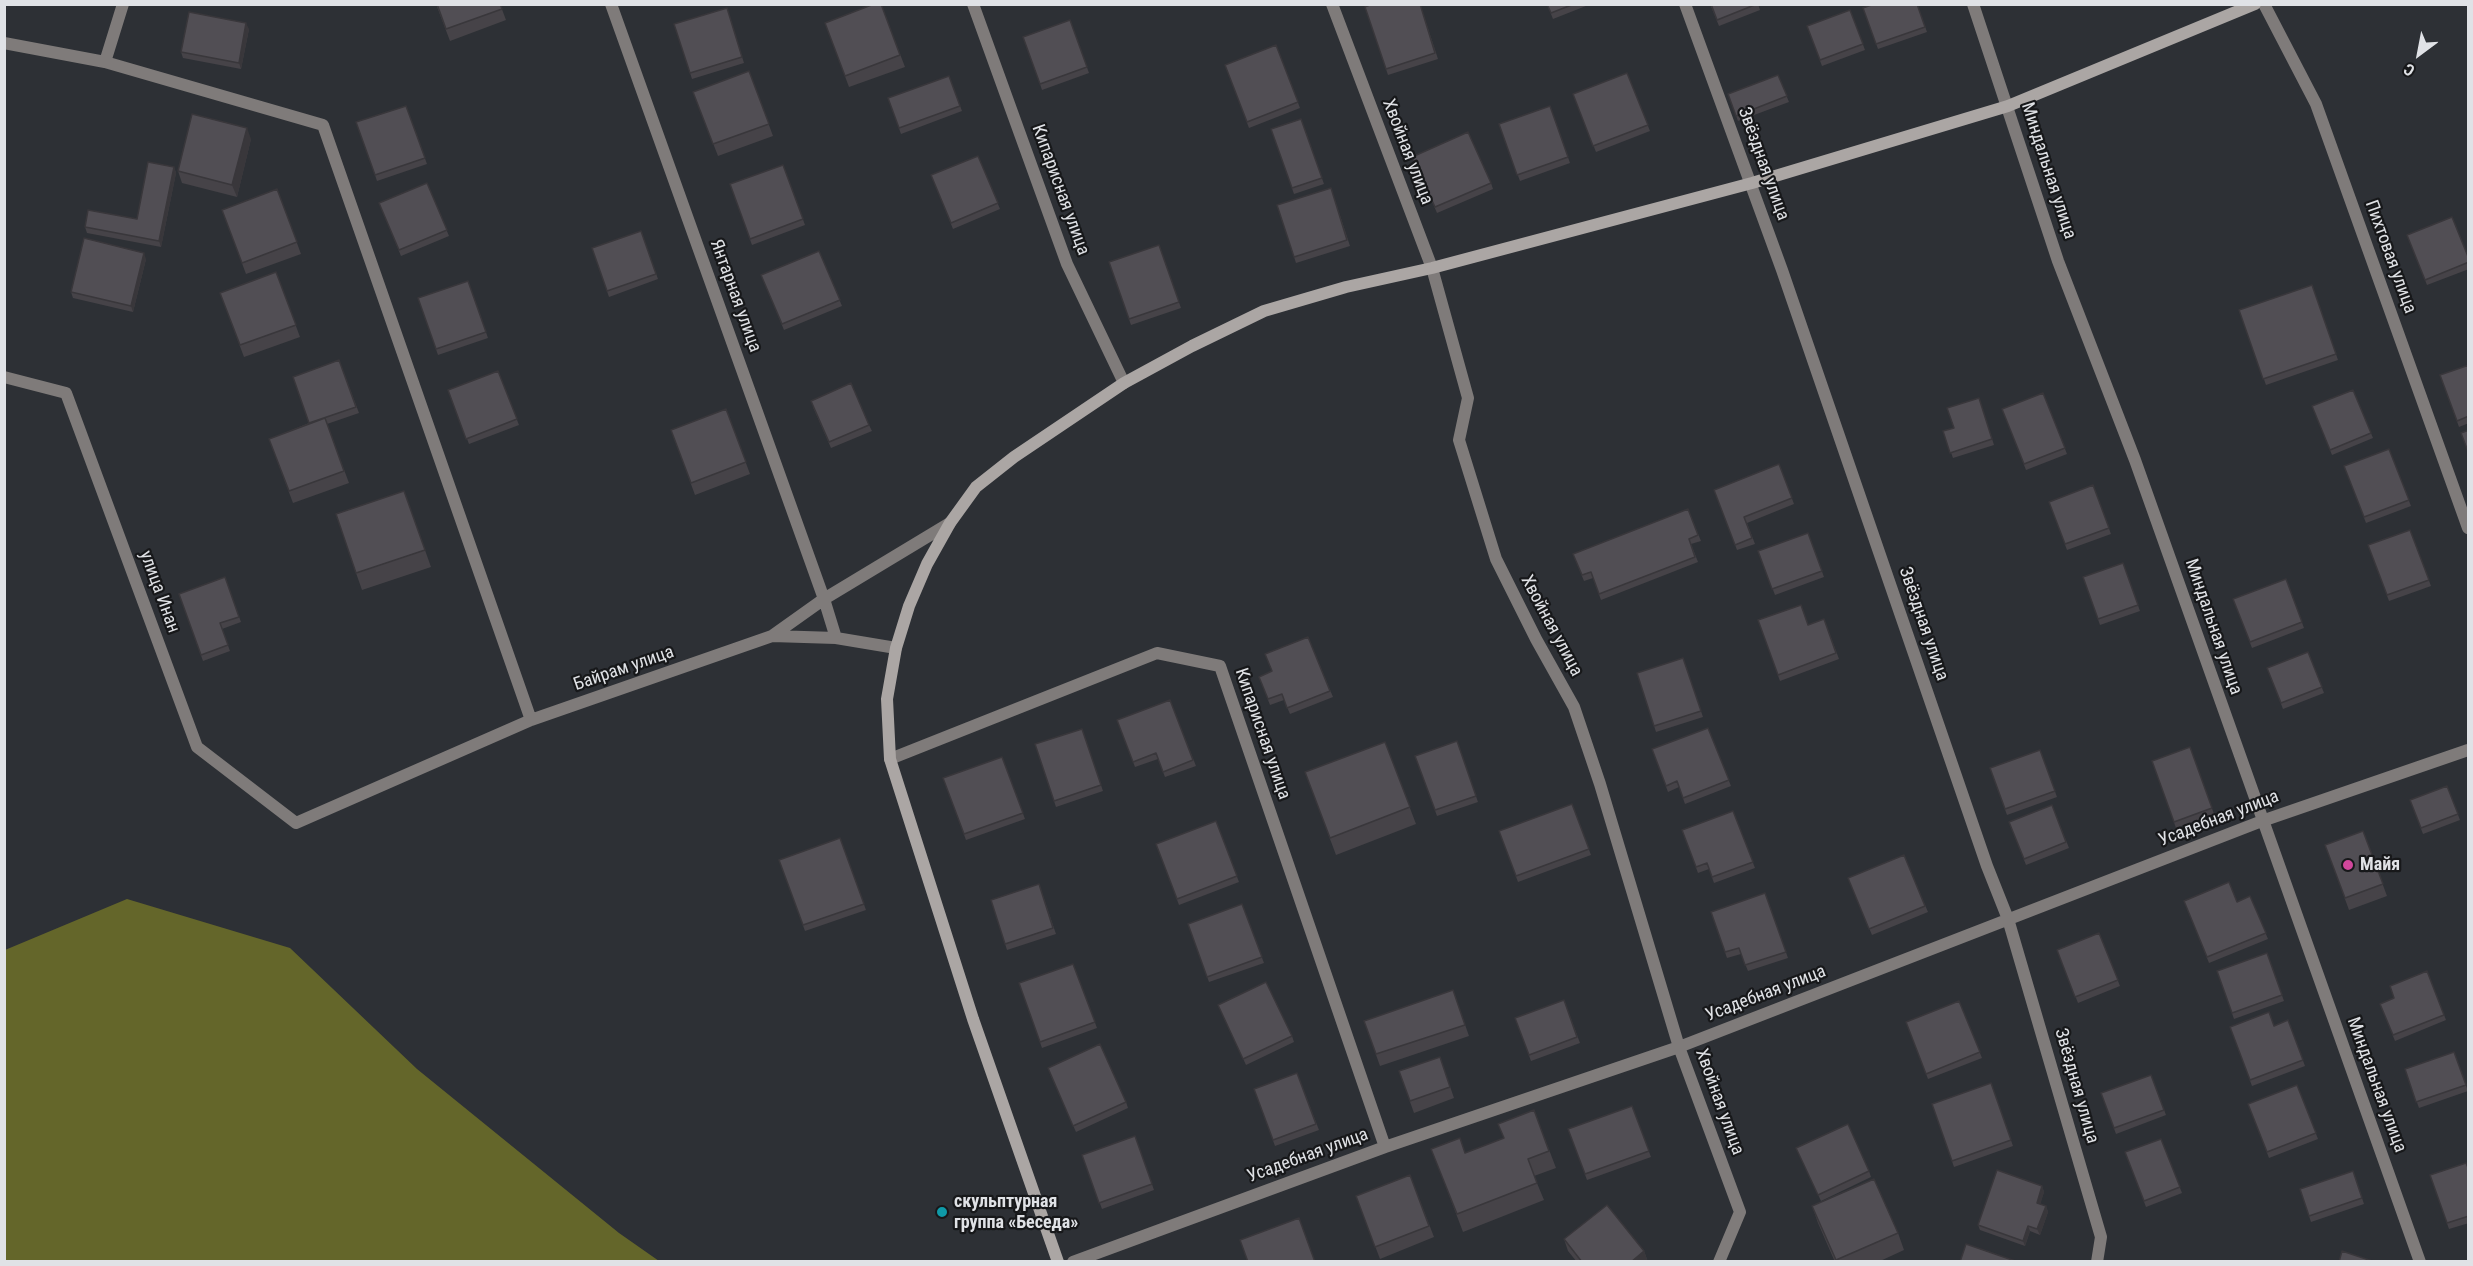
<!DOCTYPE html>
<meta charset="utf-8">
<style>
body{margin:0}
#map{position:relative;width:2473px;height:1266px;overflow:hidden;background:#2d3035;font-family:"Roboto Condensed",sans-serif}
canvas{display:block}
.frame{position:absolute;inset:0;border:6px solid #e0e2e6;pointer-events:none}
.north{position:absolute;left:2389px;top:24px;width:60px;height:60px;-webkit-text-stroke:4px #17181a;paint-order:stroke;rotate:212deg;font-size:16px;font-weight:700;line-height:24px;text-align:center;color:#e0e2e6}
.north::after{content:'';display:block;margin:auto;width:21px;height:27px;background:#e0e2e6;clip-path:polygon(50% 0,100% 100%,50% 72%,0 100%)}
</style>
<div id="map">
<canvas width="2473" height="1266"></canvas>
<div class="frame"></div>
<div class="north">С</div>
</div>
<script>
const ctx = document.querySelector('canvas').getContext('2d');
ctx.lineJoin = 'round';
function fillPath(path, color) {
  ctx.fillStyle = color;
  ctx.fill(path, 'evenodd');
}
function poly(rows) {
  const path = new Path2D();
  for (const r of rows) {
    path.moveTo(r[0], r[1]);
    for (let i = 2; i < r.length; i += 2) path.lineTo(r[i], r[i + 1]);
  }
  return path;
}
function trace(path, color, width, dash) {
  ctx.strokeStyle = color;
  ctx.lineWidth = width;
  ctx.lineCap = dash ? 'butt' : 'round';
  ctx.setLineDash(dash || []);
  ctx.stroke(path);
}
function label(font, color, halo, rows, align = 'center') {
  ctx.font = font + ' "Roboto Condensed",sans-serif';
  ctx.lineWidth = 4.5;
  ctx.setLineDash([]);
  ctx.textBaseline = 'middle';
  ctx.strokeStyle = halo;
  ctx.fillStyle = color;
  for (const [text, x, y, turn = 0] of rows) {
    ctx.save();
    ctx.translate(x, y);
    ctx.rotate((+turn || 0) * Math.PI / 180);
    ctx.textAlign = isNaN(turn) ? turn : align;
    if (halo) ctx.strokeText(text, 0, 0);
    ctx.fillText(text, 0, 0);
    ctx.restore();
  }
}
const forest = poly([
 [127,899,290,948,417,1069,619,1233,659,1261,5,1261,5,950]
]);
const street = poly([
 [611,4,824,599,836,638],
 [973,4,1067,264,1124,383],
 [1332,4,1432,268,1468,398,1459,440,1496,559,1536,639,1574,707,1600,784,1679,1047,1740,1212,1719,1262],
 [1685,4,1782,270,1987,866,2008,919,2101,1237,2097,1262],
 [1973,4,2058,261,2135,460,2420,1262],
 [2264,4,2316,104,2468,528],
 [4,43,105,62,323,125,531,720],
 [105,62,123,4],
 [4,377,66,393,197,747,296,823,531,720,772,636,824,599,950,523],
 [772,636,836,638,896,648],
 [890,759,1157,653,1220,666,1385,1147],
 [1073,1262,1385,1147,1679,1047,2262,821,2468,750]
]);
const secondary = poly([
 [1058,1262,973,1019,890,759,887,699,896,648,909,606,927,564,950,523,976,487,1014,457,1124,383,1192,346,1264,311,1346,287,1432,268,1752,183,2008,106,2255,4]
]);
const wall = poly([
 [436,4,500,4,506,20,450,41],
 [881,4,905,67,849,87,825,23],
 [1420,4,1438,59,1388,75,1365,7],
 [1547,4,1591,4,1553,19],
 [1710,4,1758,4,1760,10,1719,26],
 [1917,4,1927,32,1878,49,1863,8],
 [727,8,744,63,692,79,674,24],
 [1850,10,1865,50,1822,66,1807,26],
 [1070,20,1089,73,1042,90,1040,84],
 [249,29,241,69,183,58,181,52],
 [1276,45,1300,108,1249,128,1225,65],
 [749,71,773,136,718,156,693,92],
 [1627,73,1650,131,1596,152,1573,94],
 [1778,75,1789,102,1738,121,1728,94],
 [949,76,962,111,901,134,888,98],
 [406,106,427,164,377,181,375,175],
 [1550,106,1570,163,1520,181,1499,124],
 [1301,119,1324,184,1294,194,1271,129],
 [251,139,237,197,182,183,178,171],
 [978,156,1000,209,953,229,931,175],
 [1415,162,1491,183,1493,189,1437,213],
 [783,165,805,225,752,245,730,184],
 [174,167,176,173,161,247,87,233,85,227,137,219],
 [427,183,449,236,401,256,379,203],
 [1331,188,1350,246,1296,263,1277,205],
 [277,189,301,254,246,274,222,210],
 [641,231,658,279,609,297,592,248],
 [2407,235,2469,259,2469,269,2427,285],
 [1159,245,1181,308,1131,325,1109,262],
 [819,251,842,306,784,330,761,275],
 [146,259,133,312,73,298,71,292],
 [276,272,300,337,244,357,220,293],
 [468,281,488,338,438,355,418,298],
 [2312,285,2338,360,2266,385,2239,310],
 [339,360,359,413,327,424,349,483,293,503,269,439,309,423],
 [2469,365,2469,423,2459,427,2440,375],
 [498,371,519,425,469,444,448,390],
 [2353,390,2373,438,2332,455,2312,406],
 [2043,393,2067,454,2026,470,2002,409],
 [1979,398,1994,445,1953,458,1943,431,1954,428],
 [813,407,869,425,872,431,831,448],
 [726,409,750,474,695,495,671,430],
 [2389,449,2411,506,2366,523,2344,466],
 [1779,464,1794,504,1747,523,1755,544,1737,550,1714,490],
 [2093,485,2111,534,2067,550,2049,502],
 [404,491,431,567,362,590,356,573],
 [1688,509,1701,541,1691,544,1698,562,1601,600,1593,578,1584,581,1573,554],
 [2410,530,2431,586,2389,601,2368,545],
 [1808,533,1824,577,1775,595,1758,551],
 [2123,563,2140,611,2100,625,2083,577],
 [225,577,241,622,222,629,230,651,203,661,179,594],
 [2286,579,2304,628,2252,648,2233,599],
 [1824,619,1839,659,1780,681,1758,620,1808,625],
 [1308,637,1333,697,1290,714,1284,700,1270,705,1259,677,1272,671],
 [2308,652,2324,693,2283,709,2267,668],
 [1683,658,1703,717,1656,732,1637,673],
 [1170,700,1196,766,1165,777,1158,759,1135,767,1117,720],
 [1708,728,1731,786,1685,804,1679,787,1668,792,1652,749],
 [1082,729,1103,791,1056,807,1035,744],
 [1457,741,1478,802,1437,816,1415,756],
 [1385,742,1416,824,1336,855,1305,772],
 [2190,747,2214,814,2176,828,2152,761],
 [2040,750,2057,797,2007,815,1990,768],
 [1002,757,1025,819,966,840,943,778],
 [2447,786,2460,820,2423,834,2410,800],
 [1572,804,1591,855,1518,882,1499,831],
 [2052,805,2069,848,2026,865,2009,822],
 [1733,811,1755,868,1714,883,1709,869,1698,873,1682,830],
 [1216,821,1239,882,1179,905,1156,844],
 [2363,831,2387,896,2349,910,2325,845],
 [840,838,866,910,805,931,779,860],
 [1904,855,1928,912,1872,935,1848,878],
 [1039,884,1056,934,1007,950,991,900],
 [1765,893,1788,958,1748,971,1741,954,1727,958,1711,912],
 [2250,896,2268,939,2209,963,2184,901,2237,902],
 [1242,904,1264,963,1209,982,1188,924],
 [2099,933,2120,986,2078,1003,2057,950],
 [2267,953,2284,1001,2234,1019,2217,971],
 [1073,964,1097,1028,1042,1048,1019,983],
 [2427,971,2446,1020,2395,1041,2380,1004,2394,998],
 [1453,990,1469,1036,1380,1066,1364,1021],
 [1564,1000,1580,1043,1531,1061,1515,1018],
 [1959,1001,1982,1058,1928,1079,1906,1022],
 [1218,1005,1292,1036,1294,1042,1246,1065],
 [2288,1020,2305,1066,2252,1086,2230,1027,2274,1026],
 [2454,1052,2468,1091,2419,1108,2405,1069],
 [1440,1057,1454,1098,1414,1113,1399,1071],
 [1297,1073,1319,1130,1275,1146,1254,1089],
 [1050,1074,1126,1102,1128,1108,1076,1132],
 [2151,1075,2166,1115,2116,1134,2101,1093],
 [1991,1083,2013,1146,1954,1167,1932,1104],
 [2297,1085,2318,1139,2269,1158,2248,1104],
 [1632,1106,1651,1157,1587,1180,1568,1129],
 [1534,1110,1556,1168,1534,1176,1544,1200,1463,1232,1438,1166,1465,1153,1504,1138,1498,1124],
 [1135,1136,1154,1190,1102,1209,1082,1155],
 [2161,1139,2182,1193,2146,1207,2125,1152],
 [1796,1148,1869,1171,1871,1177,1821,1201],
 [2469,1169,2469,1223,2449,1229,2430,1175],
 [2353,1171,2364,1204,2311,1222,2300,1189],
 [1410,1175,1434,1237,1380,1259,1356,1196],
 [2042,1186,2044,1192,2040,1204,2046,1206,2048,1212,2040,1235,2030,1231,2025,1246,1980,1230,1978,1225],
 [1812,1206,1898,1233,1904,1250,1878,1262,1835,1262,1818,1223],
 [1564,1239,1644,1251,1648,1262,1577,1262,1568,1251]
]);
const shadedWall = poly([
 [246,23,249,29,241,69,239,63],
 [247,128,251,139,237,197,232,185],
 [174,167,176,173,161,247,159,241],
 [144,253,146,259,133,312,131,306],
 [2042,1186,2044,1192,2039,1209,2037,1203],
 [2046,1206,2048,1212,2040,1235,2037,1229],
 [2028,1226,2030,1231,2025,1246,2023,1241],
 [1644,1251,1648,1262,1631,1262]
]);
const building = poly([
 [437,4,500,4,502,9,446,29,437,4],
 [874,4,881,4,900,55,845,76,825,23,874,4],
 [1372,4,1420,4,1435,53,1386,69,1365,7,1372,4],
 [1547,4,1574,4,1551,13,1547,4],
 [1711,4,1757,4,1717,20,1711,4],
 [1874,4,1917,4,1925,27,1876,44,1863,8,1874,4],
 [727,8,742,57,690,73,674,24,727,8],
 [1850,10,1863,44,1820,60,1807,26,1850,10],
 [189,12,246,23,239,63,181,52,189,12],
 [1070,20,1087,67,1040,84,1023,37,1070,20],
 [1276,45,1298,102,1247,122,1225,65,1276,45],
 [749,71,769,124,713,144,693,92,749,71],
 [1627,73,1648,125,1593,146,1573,94,1627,73],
 [1778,75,1787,96,1736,116,1728,94,1778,75],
 [949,76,960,106,899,128,888,98,949,76],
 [406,106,425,158,375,175,356,122,406,106],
 [1550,106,1568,157,1517,175,1499,124,1550,106],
 [192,114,247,128,232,185,178,171,192,114],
 [1301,119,1322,178,1292,188,1271,129,1301,119],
 [1468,132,1491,183,1435,207,1412,157,1468,132],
 [978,156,998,203,951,223,931,175,978,156],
 [148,162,174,167,159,241,85,227,88,210,137,219,148,162],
 [783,165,803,219,750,239,730,184,783,165],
 [427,183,447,230,399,250,379,203,427,183],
 [1331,188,1347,240,1294,257,1277,205,1331,188],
 [277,189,297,242,242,263,222,210,277,189],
 [2452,217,2469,259,2469,262,2425,280,2407,235,2452,217],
 [641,231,656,274,607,291,592,248,641,231],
 [84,238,144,253,131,306,71,292,84,238],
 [1159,245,1179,302,1129,319,1109,262,1159,245],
 [819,251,840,300,782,324,761,275,819,251],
 [276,272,296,325,240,345,220,293,276,272],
 [468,281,486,332,436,349,418,298,468,281],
 [2312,285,2336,354,2263,379,2239,310,2312,285],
 [339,360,356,407,309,423,293,377,339,360],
 [2469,365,2469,416,2457,421,2440,375,2469,365],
 [498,371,517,419,466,439,448,390,498,371],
 [851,383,869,425,829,442,811,401,851,383],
 [2353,390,2371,433,2330,450,2312,406,2353,390],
 [2043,393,2065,448,2024,464,2002,409,2043,393],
 [1979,398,1992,439,1950,453,1943,431,1954,428,1947,408,1979,398],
 [726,409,746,462,691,483,671,430,726,409],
 [325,418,344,471,289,491,269,439,325,418],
 [2469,430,2469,454,2461,433,2469,430],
 [2389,449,2409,500,2364,517,2344,466,2389,449],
 [1779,464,1792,498,1744,517,1752,538,1735,545,1714,490,1779,464],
 [2093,485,2109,528,2065,544,2049,502,2093,485],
 [404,491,425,550,356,573,336,514,404,491],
 [1688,509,1698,535,1689,539,1695,557,1599,594,1591,572,1582,575,1573,554,1688,509],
 [2410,530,2429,580,2387,595,2368,545,2410,530],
 [1808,533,1822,571,1772,589,1758,551,1808,533],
 [2123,563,2138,605,2098,619,2083,577,2123,563],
 [225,577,239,617,220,623,228,645,201,655,179,594,225,577],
 [2286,579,2302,622,2250,642,2233,599,2286,579],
 [1801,605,1808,625,1824,619,1836,653,1778,675,1758,620,1801,605],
 [1308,637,1330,691,1287,708,1282,694,1268,699,1259,677,1272,671,1265,654,1308,637],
 [2308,652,2322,687,2281,703,2267,668,2308,652],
 [1683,658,1701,711,1654,726,1637,673,1683,658],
 [1170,700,1193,760,1163,772,1156,753,1133,762,1117,720,1170,700],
 [1708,728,1729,780,1683,798,1677,781,1666,786,1652,749,1708,728],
 [1082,729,1101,785,1054,801,1035,744,1082,729],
 [1457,741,1476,796,1435,810,1415,756,1457,741],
 [1385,742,1410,807,1330,838,1305,772,1385,742],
 [2190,747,2212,808,2174,822,2152,761,2190,747],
 [2040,750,2055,791,2005,809,1990,768,2040,750],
 [1002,757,1023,813,964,834,943,778,1002,757],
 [2447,786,2458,814,2421,828,2410,800,2447,786],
 [1572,804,1589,849,1516,876,1499,831,1572,804],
 [2052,805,2066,842,2024,859,2009,822,2052,805],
 [1733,811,1753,862,1712,877,1707,863,1696,867,1682,830,1733,811],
 [1216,821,1237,876,1177,899,1156,844,1216,821],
 [2363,831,2383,884,2345,898,2325,845,2363,831],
 [840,838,864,904,803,925,779,860,840,838],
 [1904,855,1925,906,1869,929,1848,878,1904,855],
 [2229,882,2237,902,2250,896,2266,933,2207,957,2184,901,2229,882],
 [1039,884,1053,928,1005,944,991,900,1039,884],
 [1765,893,1786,952,1745,965,1739,948,1725,952,1711,912,1765,893],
 [1242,904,1262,957,1207,977,1188,924,1242,904],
 [2099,933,2118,980,2075,997,2057,950,2099,933],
 [2267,953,2282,995,2232,1013,2217,971,2267,953],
 [1073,964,1095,1022,1040,1042,1019,983,1073,964],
 [2427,971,2444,1015,2393,1035,2380,1004,2394,998,2390,986,2427,971],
 [1266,982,1292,1036,1243,1059,1218,1005,1266,982],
 [1453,990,1465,1025,1376,1054,1364,1021,1453,990],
 [1564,1000,1577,1037,1529,1055,1515,1018,1564,1000],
 [1959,1001,1980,1052,1926,1074,1906,1022,1959,1001],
 [2269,1012,2274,1026,2288,1020,2303,1060,2250,1080,2230,1027,2269,1012],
 [1100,1044,1126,1102,1073,1126,1048,1068,1100,1044],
 [2454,1052,2466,1085,2416,1102,2405,1069,2454,1052],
 [1440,1057,1450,1087,1410,1101,1399,1071,1440,1057],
 [1297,1073,1316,1124,1273,1140,1254,1089,1297,1073],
 [2151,1075,2164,1110,2114,1128,2101,1093,2151,1075],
 [1991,1083,2011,1140,1952,1161,1932,1104,1991,1083],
 [2297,1085,2316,1133,2267,1152,2248,1104,2297,1085],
 [1632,1106,1649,1151,1585,1174,1568,1129,1632,1106],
 [1534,1110,1549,1151,1528,1159,1537,1183,1457,1214,1431,1149,1460,1138,1465,1153,1504,1138,1498,1124,1534,1110],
 [1848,1124,1869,1171,1818,1195,1796,1148,1848,1124],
 [1135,1136,1152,1184,1099,1203,1082,1155,1135,1136],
 [2161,1139,2180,1187,2144,1201,2125,1152,2161,1139],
 [2466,1163,2469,1170,2469,1216,2447,1223,2430,1175,2466,1163],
 [1997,1170,2042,1186,2037,1203,2046,1206,2037,1229,2028,1226,2023,1241,1978,1225,1997,1170],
 [2353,1171,2362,1198,2309,1216,2300,1189,2353,1171],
 [1410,1175,1429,1226,1375,1247,1356,1196,1410,1175],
 [1874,1179,1898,1233,1836,1260,1812,1206,1874,1179],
 [1607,1205,1644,1251,1631,1262,1582,1262,1564,1239,1607,1205],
 [1299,1218,1315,1262,1248,1262,1240,1240,1299,1218],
 [1966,1244,2018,1262,1960,1262,1966,1244],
 [2342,1251,2375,1262,2339,1262,2342,1251]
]);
const markers = [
 [2348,865,6,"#d1479c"],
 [942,1212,6,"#0f9aa8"]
];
const streetNames = [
 ["Хвойная улица",1407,152,69],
 ["Звёздная улица",1763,164,70],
 ["Миндальная улица",2048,171,72],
 ["Кипарисная улица",1060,190,70],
 ["Пихтовая улица",2390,257,70],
 ["Янтарная улица",735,296,70],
 ["улица Инан",159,592,70],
 ["Звёздная улица",1923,624,71],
 ["Хвойная улица",1551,626,62],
 ["Миндальная улица",2213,627,71],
 ["Байрам улица",624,669,-19],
 ["Кипарисная улица",1262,734,71],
 ["Усадебная улица",2219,819,-21],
 ["Усадебная улица",1766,994,-21],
 ["Миндальная улица",2376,1085,70],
 ["Звёздная улица",2076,1086,74],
 ["Хвойная улица",1719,1102,70],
 ["Усадебная улица",1308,1156,-20]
];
const poiNames = [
 ["Майя",2360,865],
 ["скульптурная",954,1202],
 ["группа «Беседа»",954,1223]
];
fillPath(forest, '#64662a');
trace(street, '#7f7b7a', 12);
trace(secondary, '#aba6a4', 12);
fillPath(wall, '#464348');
fillPath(shadedWall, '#39373b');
fillPath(building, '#514e54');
trace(building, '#39373b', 1.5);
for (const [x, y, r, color] of markers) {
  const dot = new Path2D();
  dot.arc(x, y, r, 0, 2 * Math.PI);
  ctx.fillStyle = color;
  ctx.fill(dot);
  trace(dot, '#17181a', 2);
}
label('18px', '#e0e2e6', '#17181a', streetNames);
label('bold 18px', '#e0e2e6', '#17181a', poiNames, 'left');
</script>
